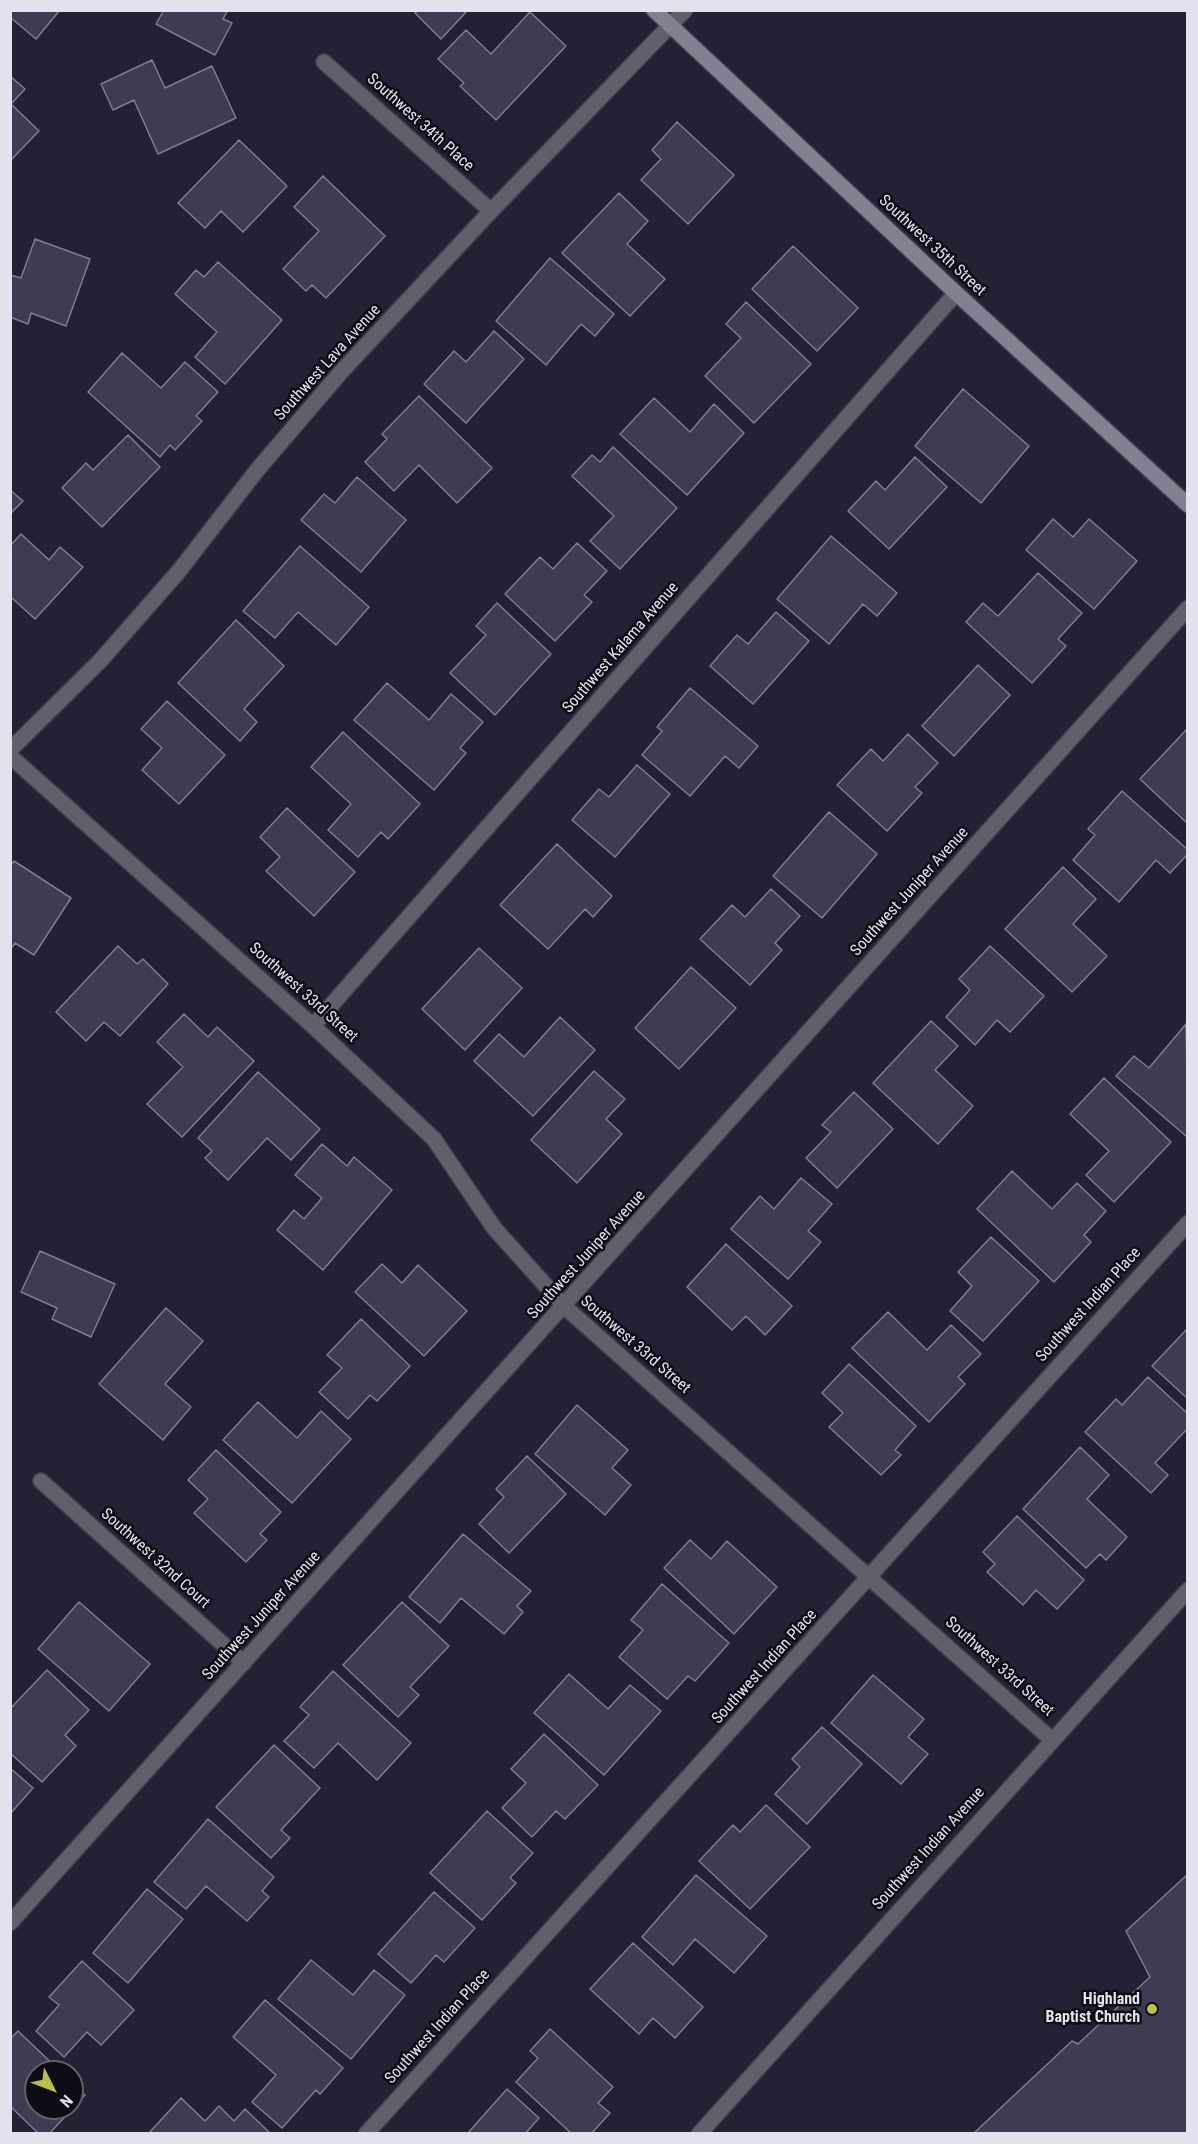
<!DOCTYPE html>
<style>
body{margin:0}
#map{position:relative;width:1198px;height:2144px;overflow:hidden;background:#252135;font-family:"Roboto Condensed",sans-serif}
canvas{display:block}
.frame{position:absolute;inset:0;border:12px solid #e2e1ee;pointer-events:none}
.north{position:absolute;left:24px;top:2060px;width:60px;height:60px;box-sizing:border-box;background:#0e0c15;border:2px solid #63616c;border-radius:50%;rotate:132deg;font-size:16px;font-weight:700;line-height:24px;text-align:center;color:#e2e1ee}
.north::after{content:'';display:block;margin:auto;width:21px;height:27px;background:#bbc045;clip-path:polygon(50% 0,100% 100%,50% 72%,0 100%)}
</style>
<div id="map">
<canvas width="1198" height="2144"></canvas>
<div class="frame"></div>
<div class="north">N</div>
</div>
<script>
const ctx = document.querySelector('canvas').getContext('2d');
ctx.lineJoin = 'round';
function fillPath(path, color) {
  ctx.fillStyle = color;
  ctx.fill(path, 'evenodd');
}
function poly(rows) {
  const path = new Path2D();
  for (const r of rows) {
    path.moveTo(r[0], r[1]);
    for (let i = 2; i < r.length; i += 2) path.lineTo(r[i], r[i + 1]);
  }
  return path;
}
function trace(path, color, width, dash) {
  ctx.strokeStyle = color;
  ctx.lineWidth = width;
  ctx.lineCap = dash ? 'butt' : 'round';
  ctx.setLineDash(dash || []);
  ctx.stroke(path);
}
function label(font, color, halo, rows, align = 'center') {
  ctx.font = font + ' "Roboto Condensed",sans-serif';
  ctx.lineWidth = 5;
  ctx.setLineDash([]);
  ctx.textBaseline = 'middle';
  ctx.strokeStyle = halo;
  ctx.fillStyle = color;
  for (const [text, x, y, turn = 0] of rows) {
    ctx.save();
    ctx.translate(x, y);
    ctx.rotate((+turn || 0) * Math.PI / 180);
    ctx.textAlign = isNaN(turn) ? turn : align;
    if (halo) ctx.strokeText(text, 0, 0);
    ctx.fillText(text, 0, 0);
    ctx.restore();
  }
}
const building = poly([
 [10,10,60,10,36,39,10,17,10,10],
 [164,10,228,10,223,19,232,23,215,55,156,24,164,10],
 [418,10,468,10,441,39,415,13,418,10],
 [530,12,566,46,496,120,460,86,464,83,438,59,466,30,491,54,530,12],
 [152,60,165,88,212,66,236,118,158,154,134,100,113,110,101,84,152,60],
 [10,76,25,89,11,104,39,131,10,161,10,76],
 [677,122,734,175,688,224,641,180,661,159,652,150,677,122],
 [239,140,287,186,243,232,221,211,205,228,178,203,239,140],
 [323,176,385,236,326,298,312,285,306,291,283,269,319,231,294,207,323,176],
 [619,193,648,221,627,244,665,279,630,316,562,253,619,193],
 [35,239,90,259,66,326,31,313,28,324,10,317,10,275,21,278,35,239],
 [793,246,858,308,817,351,752,289,793,246],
 [550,258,614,314,595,336,581,324,546,365,496,321,550,258],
 [218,262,282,320,225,384,195,357,217,332,175,294,196,270,204,277,218,262],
 [746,302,811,364,754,423,705,376,741,338,726,324,746,302],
 [494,331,524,359,466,423,424,384,454,351,466,362,494,331],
 [122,353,161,388,185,362,218,392,196,416,202,421,175,450,170,445,160,457,88,392,122,353],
 [963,389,1029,446,981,503,915,446,963,389],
 [419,396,492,468,457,503,419,465,394,491,365,462,387,439,382,434,419,396],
 [654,398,690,432,714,404,744,433,687,495,620,434,654,398],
 [128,435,160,467,102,527,62,488,86,463,93,470,128,435],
 [613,447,677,508,620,569,590,541,614,516,572,476,592,455,600,462,613,447],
 [915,457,947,487,889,549,848,511,876,481,885,490,915,457],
 [357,477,406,520,361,572,301,520,324,494,335,503,357,477],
 [10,490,23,501,10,514,10,490],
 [1053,519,1073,537,1089,519,1137,561,1094,609,1026,550,1053,519],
 [21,534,49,560,60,547,83,567,35,619,12,598,10,600,10,546,21,534],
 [831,536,897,593,877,616,863,604,829,644,777,599,831,536],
 [577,543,607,571,584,595,592,602,555,641,505,594,540,557,553,569,577,543],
 [300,546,369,607,336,645,298,612,275,638,243,611,300,546],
 [1038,573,1082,613,1058,639,1066,646,1032,683,966,622,983,603,998,616,1038,573],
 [497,603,551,654,495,715,450,673,486,635,476,626,497,603],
 [776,612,809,641,753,704,710,666,737,635,748,644,776,612],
 [236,620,284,666,244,709,257,722,240,741,178,683,236,620],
 [978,665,1010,695,954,756,922,726,978,665],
 [387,683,429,720,451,694,483,722,460,748,466,753,434,790,354,720,387,683],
 [690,688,758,746,739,768,725,756,690,796,642,755,662,731,657,727,690,688],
 [167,701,225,755,179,804,142,770,162,748,141,729,167,701],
 [1188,728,1188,824,1140,779,1188,728],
 [343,732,420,804,388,839,381,832,358,857,328,830,351,804,311,767,343,732],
 [908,734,938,763,915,787,922,793,887,831,837,785,871,749,883,761,908,734],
 [637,765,670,794,615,857,572,820,599,789,609,797,637,765],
 [1122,791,1188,850,1188,854,1170,873,1156,860,1119,902,1073,860,1095,835,1088,829,1122,791],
 [287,808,355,872,314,916,266,871,280,857,260,837,287,808],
 [829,812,877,854,822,918,773,876,829,812],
 [557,844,612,896,593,917,585,909,548,949,500,905,557,844],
 [14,861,71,898,34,955,15,943,10,950,10,866,14,861],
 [1063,867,1096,899,1073,924,1107,956,1072,992,1005,929,1063,867],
 [771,889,800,916,775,943,782,950,750,985,700,939,732,905,745,917,771,889],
 [118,946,137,964,143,959,168,984,120,1036,104,1022,86,1041,56,1012,118,946],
 [990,946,1044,996,1010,1032,997,1020,975,1045,946,1017,970,990,959,979,990,946],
 [479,948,522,988,465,1050,422,1009,479,948],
 [691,967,736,1008,679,1069,635,1028,691,967],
 [184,1014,208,1037,217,1027,254,1061,182,1137,147,1104,183,1067,157,1042,184,1014],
 [560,1017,595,1050,533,1116,474,1061,499,1034,524,1057,560,1017],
 [931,1021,958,1046,935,1070,973,1106,938,1144,873,1083,931,1021],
 [1186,1024,1188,1134,1186,1136,1116,1076,1134,1056,1149,1068,1186,1024],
 [594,1071,625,1099,606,1119,622,1134,577,1183,531,1140,594,1071],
 [258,1072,320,1129,291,1160,267,1138,228,1180,205,1158,212,1151,198,1138,258,1072],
 [1104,1078,1171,1142,1114,1202,1086,1175,1109,1151,1070,1114,1104,1078],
 [854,1092,893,1129,837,1188,806,1158,831,1132,822,1125,854,1092],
 [322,1144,347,1166,354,1157,392,1190,323,1270,277,1230,294,1210,304,1219,322,1198,295,1175,322,1144],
 [1012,1171,1052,1209,1077,1183,1106,1211,1084,1235,1091,1242,1054,1282,977,1209,1012,1171],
 [801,1178,832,1204,808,1231,821,1242,788,1279,731,1229,760,1196,774,1209,801,1178],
 [991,1237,1039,1281,983,1341,950,1311,972,1286,958,1272,991,1237],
 [726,1244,792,1306,765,1335,746,1316,732,1330,687,1287,726,1244],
 [40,1251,115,1284,91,1337,52,1319,57,1308,21,1292,40,1251],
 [382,1264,402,1283,418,1265,467,1311,424,1356,355,1292,382,1264],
 [166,1308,203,1341,165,1384,191,1407,163,1440,99,1384,166,1308],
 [888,1312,927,1350,951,1325,981,1354,958,1377,965,1384,929,1422,852,1348,888,1312],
 [361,1319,410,1366,377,1401,370,1395,348,1419,319,1392,342,1368,327,1355,361,1319],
 [1188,1328,1188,1399,1152,1366,1188,1328],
 [849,1364,916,1426,895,1450,901,1455,881,1475,829,1427,843,1413,822,1393,849,1364],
 [1148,1377,1188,1414,1188,1428,1155,1463,1168,1475,1151,1493,1085,1432,1116,1399,1122,1405,1148,1377],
 [258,1402,297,1438,321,1411,351,1439,292,1503,223,1440,258,1402],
 [577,1405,628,1450,612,1468,631,1485,605,1515,535,1454,577,1405],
 [1080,1447,1109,1475,1087,1499,1127,1537,1106,1560,1100,1554,1086,1568,1023,1509,1080,1447],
 [216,1450,281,1512,260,1534,267,1540,246,1562,194,1513,208,1499,188,1480,216,1450],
 [527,1456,566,1494,509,1553,479,1524,504,1497,496,1489,527,1456],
 [1017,1516,1084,1580,1057,1609,1036,1590,1023,1605,987,1572,995,1564,983,1552,1017,1516],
 [463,1534,531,1591,517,1606,523,1612,504,1634,461,1598,440,1623,409,1597,463,1534],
 [690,1540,711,1559,727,1541,777,1587,734,1634,664,1568,690,1540],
 [662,1584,729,1643,695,1681,688,1676,667,1699,619,1657,643,1630,631,1620,662,1584],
 [79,1602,150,1664,109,1711,38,1649,79,1602],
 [402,1602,449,1646,410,1687,419,1695,398,1717,343,1665,402,1602],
 [47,1670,89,1710,65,1735,76,1746,42,1782,10,1753,10,1709,47,1670],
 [333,1671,411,1743,377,1780,338,1743,314,1768,284,1741,309,1715,300,1707,333,1671],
 [569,1674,608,1709,630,1685,661,1711,604,1775,534,1713,569,1674],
 [873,1675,924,1719,908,1737,928,1754,901,1784,831,1723,873,1675],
 [822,1727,862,1764,807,1824,775,1794,800,1767,792,1759,822,1727],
 [544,1734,598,1785,565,1819,556,1811,532,1837,502,1808,526,1783,511,1769,544,1734],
 [274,1745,320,1788,281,1830,290,1838,271,1858,216,1807,274,1745],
 [10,1768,33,1788,10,1814,10,1768],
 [766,1805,810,1847,750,1909,699,1861,733,1825,740,1832,766,1805],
 [487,1811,533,1853,510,1878,516,1883,482,1920,430,1873,487,1811],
 [208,1819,274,1877,262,1891,269,1897,247,1921,206,1886,186,1909,154,1882,208,1819],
 [1188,1874,1188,2134,973,2134,1072,2041,1078,2044,1150,1977,1126,1931,1188,1874],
 [696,1875,767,1936,734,1973,695,1939,673,1965,642,1937,696,1875],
 [147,1889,183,1919,128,1983,93,1953,147,1889],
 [434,1892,475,1928,444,1962,436,1955,411,1983,378,1954,434,1892],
 [633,1943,703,2007,675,2038,653,2018,639,2034,590,1989,633,1943],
 [311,1960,353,1995,374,1970,405,1995,351,2059,278,1999,311,1960],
 [82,1961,134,2010,101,2045,87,2032,64,2057,36,2031,59,2005,49,1997,82,1961],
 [265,2000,343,2068,320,2094,316,2090,282,2128,252,2102,276,2075,233,2037,265,2000],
 [550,2029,613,2087,598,2103,610,2113,591,2134,572,2134,516,2082,538,2058,530,2051,550,2029],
 [18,2031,61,2072,36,2072,36,2108,72,2108,72,2083,85,2095,49,2134,39,2134,10,2106,10,2039,18,2031],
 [507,2089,539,2118,525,2134,467,2134,507,2089],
 [181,2098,205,2121,219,2106,234,2121,245,2109,271,2134,148,2134,181,2098]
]);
const street = poly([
 [324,62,491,211],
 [10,750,100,661,179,571,258,469,341,372,491,211,685,10],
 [10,756,313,1026,434,1139,494,1228,565,1307,1052,1740],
 [313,1026,956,293],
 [41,1481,244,1663],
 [10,1923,1188,608],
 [366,2134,1188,1223],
 [699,2134,1188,1590]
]);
const secondary = poly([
 [654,10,956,293,1188,505]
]);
const markers = [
 [1152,2009,6,"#bbc045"]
];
const streetNames = [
 ["Southwest 34th Place",420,123,42],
 ["Southwest 35th Street",932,246,43],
 ["Southwest Lava Avenue",328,363,-48],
 ["Southwest Kalama Avenue",621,648,-49],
 ["Southwest Juniper Avenue",910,892,-48],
 ["Southwest 33rd Street",303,993,42],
 ["Southwest Juniper Avenue",587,1255,-48],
 ["Southwest Indian Place",1089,1305,-48],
 ["Southwest 33rd Street",635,1345,41],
 ["Southwest 32nd Court",155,1559,42],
 ["Southwest Juniper Avenue",262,1616,-48],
 ["Southwest Indian Place",765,1667,-48],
 ["Southwest 33rd Street",999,1667,42],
 ["Southwest Indian Avenue",929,1849,-48],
 ["Southwest Indian Place",438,2027,-48]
];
const poiNames = [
 ["Highland",1140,2000],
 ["Baptist Church",1140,2018]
];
fillPath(building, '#3f3b51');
trace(building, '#7f7b93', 1.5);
trace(street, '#3f3c4f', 18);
trace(secondary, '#3f3c4f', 18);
trace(street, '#61606a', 15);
trace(secondary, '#838191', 15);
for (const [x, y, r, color] of markers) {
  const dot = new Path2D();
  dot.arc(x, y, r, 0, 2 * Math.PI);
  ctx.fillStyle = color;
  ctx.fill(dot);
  trace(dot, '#0e0c15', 2);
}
label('16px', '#e2e1ee', '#0e0c15', streetNames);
label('bold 16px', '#e2e1ee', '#0e0c15', poiNames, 'right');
</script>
